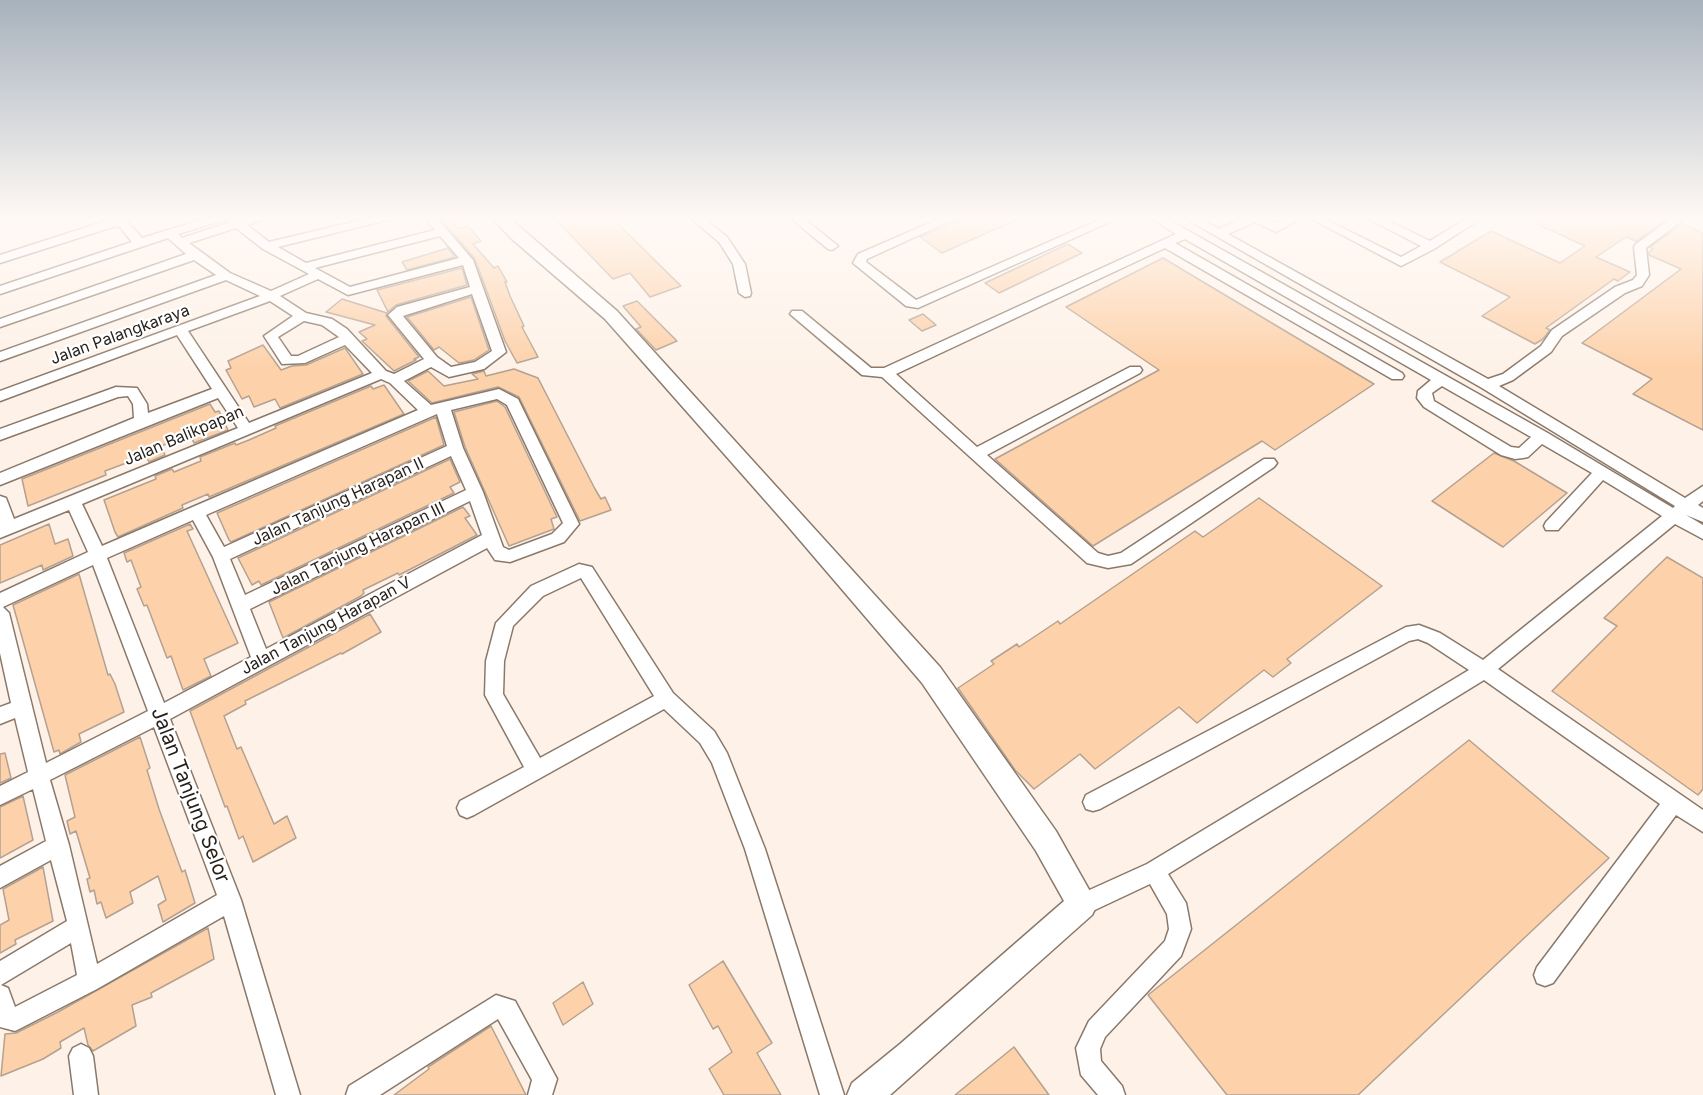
<!DOCTYPE html>
<style>
body{margin:0}
canvas{display:block;background:#fef2e8}
</style>
<canvas width="1703" height="1095"></canvas>
<script>
const ctx = document.querySelector('canvas').getContext('2d');
ctx.lineJoin = 'round';
function fillPath(path, color) {
  ctx.fillStyle = color;
  ctx.fill(path, 'evenodd');
}
function poly(rows) {
  const path = new Path2D();
  for (const r of rows) {
    path.moveTo(r[0], r[1]);
    for (let i = 2; i < r.length; i += 2) path.lineTo(r[i], r[i + 1]);
  }
  return path;
}
function trace(path, color, width, dash) {
  ctx.strokeStyle = color;
  ctx.lineWidth = width;
  ctx.lineCap = dash ? 'butt' : 'round';
  ctx.setLineDash(dash || []);
  ctx.stroke(path);
}
function label(font, color, halo, rows, align = 'center') {
  ctx.font = font + ' Inter,sans-serif';
  ctx.lineWidth = 4.5;
  ctx.setLineDash([]);
  ctx.textBaseline = 'middle';
  ctx.strokeStyle = halo;
  ctx.fillStyle = color;
  for (const [text, x, y, turn = 0] of rows) {
    ctx.save();
    ctx.translate(x, y);
    ctx.rotate((+turn || 0) * Math.PI / 180);
    ctx.textAlign = isNaN(turn) ? turn : align;
    if (halo) ctx.strokeText(text, 0, 0);
    ctx.fillText(text, 0, 0);
    ctx.restore();
  }
}
const building = poly([
 [447,216,459,229,468,226,481,241,473,244,494,268,498,266,507,282,505,282,510,296,524,326,522,327,538,357,517,363,505,341,475,259,442,220,447,216],
 [552,216,610,216,681,286,650,297,630,273,613,279,552,216],
 [970,216,1025,216,942,253,920,237,970,216],
 [1546,216,1662,216,1668,218,1636,241,1626,237,1596,257,1630,272,1618,281,1614,279,1546,328,1550,330,1543,339,1535,344,1482,316,1510,297,1440,262,1491,231,1560,263,1585,246,1535,223,1546,216],
 [1682,224,1703,233,1703,430,1633,394,1652,379,1582,343,1681,269,1649,255,1649,252,1653,249,1650,247,1682,224],
 [1068,244,1082,253,999,293,985,283,1068,244],
 [448,248,455,257,407,270,402,262,448,248],
 [1163,258,1374,384,1275,450,1262,441,1093,546,995,459,1159,370,1066,307,1163,258],
 [462,268,467,285,396,305,388,312,377,290,462,268],
 [471,297,489,350,474,360,459,363,439,347,434,350,407,317,471,297],
 [342,299,387,313,386,316,419,357,414,359,416,360,394,371,362,341,367,339,359,332,375,325,326,312,342,299],
 [637,301,677,341,656,350,636,329,641,327,623,306,637,301],
 [923,314,936,325,922,331,909,320,923,314],
 [263,345,281,370,292,366,306,365,345,348,363,374,280,408,275,399,254,407,249,396,242,399,226,370,231,368,228,361,263,345],
 [514,369,538,378,595,489,601,499,605,497,611,510,580,521,519,397,498,387,432,403,408,381,428,371,444,386,478,379,472,374,484,371,486,376,514,369],
 [384,385,404,414,209,497,208,494,182,505,183,508,118,537,115,532,104,500,156,479,155,476,172,469,174,472,201,461,200,457,235,443,236,445,249,440,276,428,275,426,371,386,373,389,384,385],
 [497,401,505,407,557,517,551,519,554,529,509,546,465,447,454,412,497,401],
 [210,404,215,412,219,411,228,430,194,443,190,435,161,446,165,455,149,462,146,456,129,462,105,471,106,475,28,506,22,479,210,404],
 [436,417,444,445,231,542,229,540,217,513,436,417],
 [1494,453,1514,461,1567,493,1503,547,1432,501,1494,453],
 [450,459,460,482,450,487,454,493,261,585,259,581,252,585,238,558,450,459],
 [1259,498,1382,586,1287,659,1291,663,1273,677,1264,670,1197,723,1179,707,1095,769,1080,754,1034,789,1015,770,958,688,994,664,991,661,1017,644,1019,647,1058,621,1060,624,1195,531,1203,537,1259,498],
 [463,507,470,516,465,518,477,535,399,575,398,573,363,590,364,593,361,596,283,638,269,602,463,507],
 [49,524,55,544,68,539,73,556,43,570,42,565,0,583,0,545,49,524],
 [190,524,193,529,187,531,238,643,204,659,211,676,183,690,171,656,167,658,147,605,144,606,137,589,141,587,131,560,127,562,124,553,190,524],
 [1667,557,1703,578,1703,789,1698,795,1552,691,1617,626,1604,618,1667,557],
 [79,574,108,675,110,674,115,684,124,712,79,734,81,742,60,754,59,750,54,752,13,605,79,574],
 [370,614,381,632,342,654,341,653,245,701,246,704,224,716,237,749,241,747,274,824,287,816,296,838,253,862,243,836,239,839,227,806,225,807,190,711,370,614],
 [140,737,150,768,147,770,159,809,182,872,185,870,195,903,163,922,158,905,166,900,158,876,130,892,133,903,106,918,101,902,97,904,94,890,90,892,87,879,90,878,76,831,70,834,67,821,75,817,65,775,140,737],
 [1469,740,1609,858,1358,1095,1227,1095,1148,995,1469,740],
 [5,753,11,778,0,783,0,754,5,753],
 [23,796,33,840,0,858,0,807,23,796],
 [43,867,53,921,15,940,16,944,0,953,0,925,9,920,3,889,43,867],
 [208,928,214,959,151,993,152,997,132,1005,136,1026,93,1051,88,1045,84,1028,60,1042,61,1048,43,1059,1,1076,5,1034,16,1033,58,1012,208,928],
 [723,961,772,1043,757,1053,781,1095,724,1095,709,1069,732,1052,718,1026,713,1029,689,985,723,961],
 [583,982,593,1004,563,1025,553,1003,583,982],
 [491,1026,526,1095,394,1095,429,1069,428,1067,491,1026],
 [1014,1047,1049,1095,955,1095,1014,1047]
]);
const minor = poly([
 [214,216,241,216,242,219,252,216,269,216,267,218,247,225,269,242,378,216,397,216,395,218,278,247,306,263,435,230,423,216,435,216,473,260,506,352,484,369,449,377,431,367,404,381,431,405,499,389,518,399,579,524,564,542,510,562,495,560,487,548,170,719,241,900,300,1095,276,1095,224,916,97,989,23,1027,15,1031,0,1027,0,961,67,921,51,860,0,888,0,866,46,841,33,789,0,805,0,786,28,772,15,718,0,724,0,707,11,703,0,653,0,593,88,552,69,510,0,538,0,496,6,498,14,519,238,428,218,398,0,485,0,473,134,418,133,404,128,396,118,397,0,440,0,429,116,387,137,388,147,404,148,413,212,389,177,335,0,401,0,391,260,296,226,280,0,361,0,352,216,275,194,260,0,327,0,319,186,254,168,238,0,294,0,286,132,242,119,226,116,226,0,263,0,255,115,218,127,221,142,238,214,216],
 [230,218,231,222,182,238,178,234,230,218],
 [236,228,263,249,309,274,271,291,230,273,189,243,236,228],
 [440,236,459,258,350,287,315,268,440,236],
 [463,265,470,287,397,307,388,315,424,359,394,374,386,371,347,329,332,319,306,313,280,296,318,279,348,295,463,265],
 [472,294,492,351,475,362,451,367,437,357,403,316,472,294],
 [270,301,293,316,264,336,282,364,305,363,345,345,372,373,249,423,188,331,270,301],
 [304,321,322,325,339,337,298,356,291,356,278,337,304,321],
 [381,379,390,383,418,410,102,546,82,504,381,379],
 [497,399,507,405,563,523,552,534,509,550,503,547,483,492,463,448,451,410,497,399],
 [437,414,447,446,224,547,206,515,437,414],
 [451,456,466,490,245,595,230,559,451,456],
 [470,501,482,535,266,649,250,609,470,501],
 [193,520,213,557,251,657,164,703,107,558,193,520],
 [93,565,148,711,46,763,9,613,3,607,93,565],
 [154,727,217,895,97,964,69,845,50,780,154,727],
 [71,943,77,975,15,1007,8,988,1,985,71,943],
 [688,216,701,216,727,237,745,264,751,293,750,296,745,297,739,293,733,264,719,242,688,216],
 [788,216,801,216,838,246,832,250,828,249,788,216],
 [946,216,961,216,867,259,866,262,916,300,1108,216,1123,216,918,308,906,306,853,263,858,254,946,216],
 [1148,216,1162,216,1546,432,1673,508,1675,506,1482,388,1181,216,1195,216,1219,229,1249,216,1264,216,1276,223,1291,216,1319,216,1401,257,1421,246,1363,216,1378,216,1430,241,1471,216,1485,216,1434,249,1401,266,1306,216,1276,232,1255,222,1228,234,1488,379,1503,374,1541,346,1552,330,1615,287,1633,280,1637,275,1634,247,1636,244,1675,216,1688,216,1646,248,1649,275,1642,286,1625,293,1562,336,1551,352,1513,380,1499,386,1685,498,1703,486,1703,501,1698,505,1703,508,1703,522,1686,515,1703,525,1703,539,1675,524,1498,669,1703,810,1703,832,1676,815,1553,983,1545,986,1537,983,1534,975,1537,967,1660,804,1484,680,1168,874,1186,903,1191,929,1181,956,1105,1037,1100,1049,1101,1061,1122,1086,1125,1095,1098,1095,1081,1075,1076,1048,1089,1021,1165,941,1169,929,1167,914,1150,884,1082,916,1074,913,1071,905,1074,897,1147,864,1469,670,1428,643,1418,639,1409,641,1100,809,1093,811,1086,809,1083,802,1086,795,1406,627,1419,625,1440,633,1483,660,1662,516,1603,480,1558,530,1546,530,1544,526,1546,522,1592,473,1542,444,1528,457,1523,458,1515,459,1501,455,1424,407,1417,398,1418,391,1431,380,1185,239,1175,243,1402,373,1404,376,1402,379,1392,379,1165,248,896,374,977,447,1130,367,1140,367,1142,370,1140,373,987,455,1098,553,1108,556,1121,553,1264,459,1274,459,1277,463,1274,467,1131,564,1108,568,1087,563,882,377,862,375,790,314,792,311,802,311,871,368,884,368,1176,234,1148,216],
 [1442,386,1531,437,1519,448,1511,447,1434,401,1432,393,1442,386],
 [579,564,592,567,673,693,714,731,727,753,765,849,844,1095,820,1095,745,849,712,763,700,743,664,709,474,815,467,818,460,815,457,808,460,801,524,767,485,695,486,661,496,623,531,586,579,564],
 [581,578,654,696,540,758,503,694,504,661,513,626,543,596,581,578],
 [496,995,515,1001,557,1079,552,1095,528,1095,532,1080,498,1019,380,1095,346,1095,349,1086,496,995],
 [81,1044,89,1048,93,1056,98,1095,74,1095,69,1056,73,1048,81,1044]
]);
const major = poly([
 [490,216,507,216,617,311,940,667,1056,831,1092,895,1097,905,1092,915,890,1095,847,1095,852,1083,900,1044,1064,901,1036,851,922,683,786,524,605,319,512,239,490,216]
]);
const streetNames = [
 ["Jalan Palangkaraya",120,335,-20],
 ["Jalan Balikpapan",184,436,-23],
 ["Jalan Tanjung Harapan II",338,502,-25],
 ["Jalan Tanjung Harapan III",358,549,-26],
 ["Jalan Tanjung Harapan V",326,626,-28]
];
const nearStreetnames = [
 ["Jalan Tanjung Selor",190,795,69]
];
fillPath(building, '#fdd1a9');
trace(building, '#b4a191', 1.5);
trace(minor, '#8a796a', 3);
trace(major, '#8a796a', 3);
fillPath(minor, '#fff');
fillPath(major, '#fff');
const sky = ctx.createLinearGradient(0, 0, 0, 369);
sky.addColorStop(0, '#a7b2bd');
sky.addColorStop(0.59, '#fff9f5');
sky.addColorStop(1, '#fff9f500');
ctx.fillStyle = sky;
ctx.fillRect(0, 0, 1703, 369);
label('16px', '#261f19', '#fff', streetNames);
label('20px', '#261f19', '#fff', nearStreetnames);
</script>
